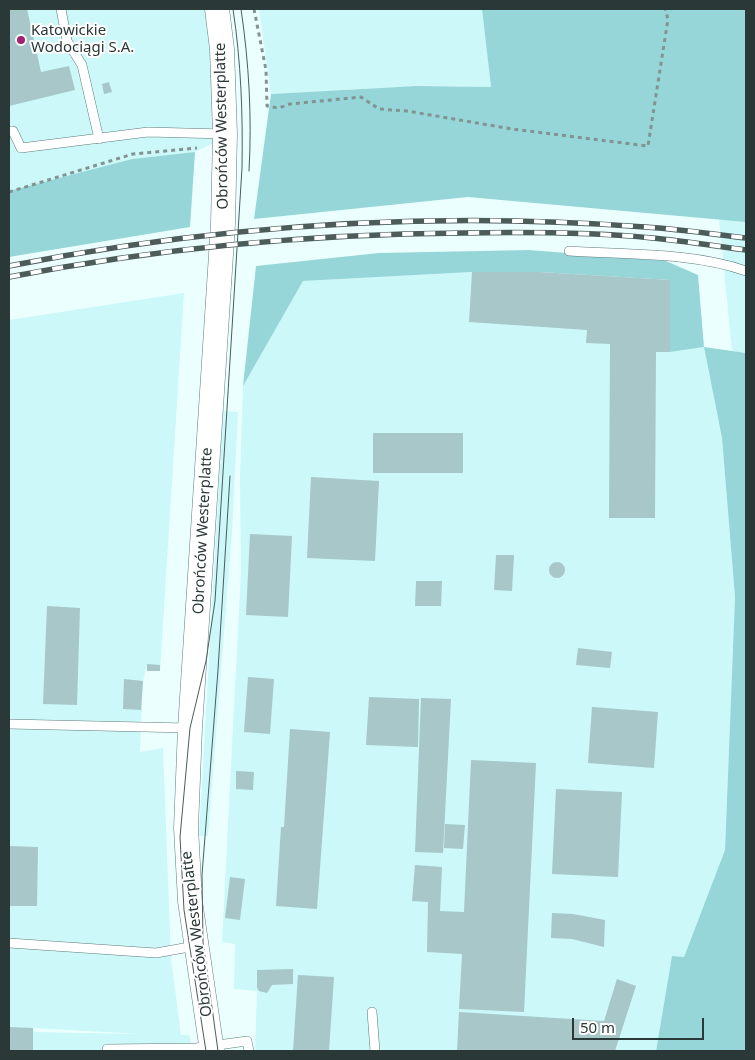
<!DOCTYPE html>
<meta charset="utf-8">
<style>
body{margin:0}
#map{position:relative;width:755px;height:1060px;overflow:hidden;background:#ebffff;font-family:"Noto Sans",sans-serif}
canvas{display:block}
.frame{position:absolute;inset:0;border:10px solid #2b3838;pointer-events:none}
.scale{position:absolute;left:572px;top:1018px;width:132px;height:22px;box-sizing:border-box;border:2px solid #2b3838;border-top:0;padding-left:6px;font-size:15px;line-height:18px;white-space:nowrap;color:#2b3838;-webkit-text-stroke:4px #fff;paint-order:stroke}
</style>
<div id="map">
<canvas width="755" height="1060"></canvas>
<div class="frame"></div>
<div class="scale">50 m</div>
</div>
<script>
const g = document.querySelector('canvas').getContext('2d');
g.lineJoin = 'round';
function paint(path, color) { g.fillStyle = color; g.fill(path, 'evenodd'); }
function strokePath(path, color, width, dash) { g.strokeStyle = color; g.lineWidth = width; g.lineCap = dash ? 'butt' : 'round'; g.setLineDash(dash || []); g.stroke(path); }
function write(font, color, halo, rows, align = 'center') {
  g.font = font + ' "Noto Sans",sans-serif'; g.lineWidth = 4; g.setLineDash([]); g.textBaseline = 'middle'; g.strokeStyle = halo; g.fillStyle = color; for (const [text, x, y, turn = 0] of rows) {
    g.save(); g.translate(x, y); g.rotate((+turn || 0) * Math.PI / 180); g.textAlign = isNaN(turn) ? turn : align; if (halo) g.strokeText(text, 0, 0); g.fillText(text, 0, 0); g.restore();
  }
}
paint(new Path2D(`
 M9,9H205L214,59L217,141L195,152L132,159L9,191Z
 M259,9H482L491,87L416,86L271,94Z
 M719,218L746,222V353L732,351Z
 M472,272H540L670,280V352L704,347L722,438L735,597L725,850L684,957H672L656,1051H255L257,991L234,989L235,944L222,942L241,570L240,478L243,386L303,281Z
 M184,293L160,671L147,664L143,681L140,752L163,748L171,958L181,1035H189L193,1051H9V320ZM33,1028H34L140,1034L35,1032Z
 M223,411L238,412L232,532L208,836H199Z`), '#ccf8f9');
paint(new Path2D(`
 M482,9H746V222L468,197L254,219L271,94L416,86L491,87Z
 M195,152L190,227L9,257V191L132,159Z
 M529,250L666,261L698,275L704,347L746,353V1051H656L672,956L684,957L725,850L735,597L722,438L704,347L670,352V280L540,272H472L303,281L243,386L256,266L379,253Z`), '#97d6d8');
paint(new Path2D(`
 M9,9H27L41,72L69,66L75,90L9,106Z
 M109,82L112,92L104,94L102,84Z
 M472,272H540L670,280V352H656L655,518H609L610,344L586,343L587,330L469,322Z
 M373,433H463V473H373Z
 M311,477L379,481L375,561L307,558Z
 M250,534L292,536L288,617L246,615Z
 M496,555H514L512,591L494,590Z
 M549 570a8 8 0 1 1 16 0a8 8 0 1 1-16 0Z
 M416,581H442L441,606H415Z
 M47,606L80,608L77,705L43,704Z
 M578,648L612,652L610,668L576,665Z
 M147,664L160,665V671H147Z
 M248,677L274,679L270,734L244,732Z
 M124,679L143,681L141,710L123,709Z
 M369,697L419,699L418,747L366,745Z
 M421,698L451,699L443,853L415,852Z
 M592,707L658,712L654,768L588,763Z
 M290,729L330,732L317,909L276,906L281,827H284Z
 M471,760L536,763L524,1012L459,1009L462,954L427,952L428,902L412,901L415,865L442,867L440,911L464,912Z
 M236,771L254,772L253,790L236,789Z
 M556,789L622,792L618,877L552,874Z
 M445,824L465,825L463,849L444,848Z
 M9,846L38,847L37,906H9Z
 M230,877L245,879L240,920L225,918Z
 M552,913L573,914L605,920L604,947L572,939L551,938Z
 M293,969V984L272,985L267,993L259,991L257,988V970Z
 M298,975L334,977L329,1051H293Z
 M617,979L636,986L615,1051H457L459,1012L604,1021Z
 M9,1027L33,1028V1051H9Z`), '#a7c7c8');
const lane = new Path2D(`
 M61,9L67,41L82,65L99,139
 M9,131H13L21,148L148,132L224,134
 M569,251C627,255 691,252 746,271
 M9,724L188,728
 M9,943L156,953L195,946
 M372,1012L375,1051
 M107,1049L196,1048L247,1041L249,1051`);
const secondary = new Path2D(`
 M212,1051L190,901L186,828L190,728L223,224L225,134L222,49L217,9`);
strokePath(lane, '#5d7b7b', 10);
strokePath(secondary, '#5d7b7b', 25);
strokePath(new Path2D(`
 M254,9L266,70L267,106L279,108L290,104L361,97L379,109L407,111L512,129L648,146L668,19L665,9
 M9,192L133,154L197,148`), '#839393', 3, [4, 4]);
strokePath(lane, '#fff', 9);
strokePath(secondary, '#fff', 24);
strokePath(new Path2D(`
 M241,9C249,63 252,117 249,171
 M206,1051L184,910L180,837L190,728L206,661L215,601L242,168C243,114 241,62 233,9
 M218,1051L203,942L202,875L218,670L230,476`), '#4d5b5b', 1);
const rail = new Path2D(`
 M9,266C218,225 432,211 645,227C679,229 712,234 746,238
 M9,277C159,248 310,234 463,233C526,232 590,232 652,238C684,241 715,246 746,250`);
strokePath(rail, '#4d5b5b', 5.5);
strokePath(rail, '#fff', 4, [11]);
for (const [x, y, r, color] of [
 [21,40,5,"#a22171"]
]) { const dot = new Path2D(); dot.arc(x, y, r, 0, 2 * Math.PI); g.fillStyle = color; g.fill(dot); strokePath(dot, '#fff', 2); }
write('15px', '#2b3838', '#fff', [
 ["Katowickie",31,31],
 ["Wodociągi S.A.",31,48]
], 'left');
write('15px', '#2b3838', '#fff', [
 ["Obrońców Westerplatte",222,126,-91],
 ["Obrońców Westerplatte",203,531,-87],
 ["Obrońców Westerplatte",197,934,-97]
]);
</script>
